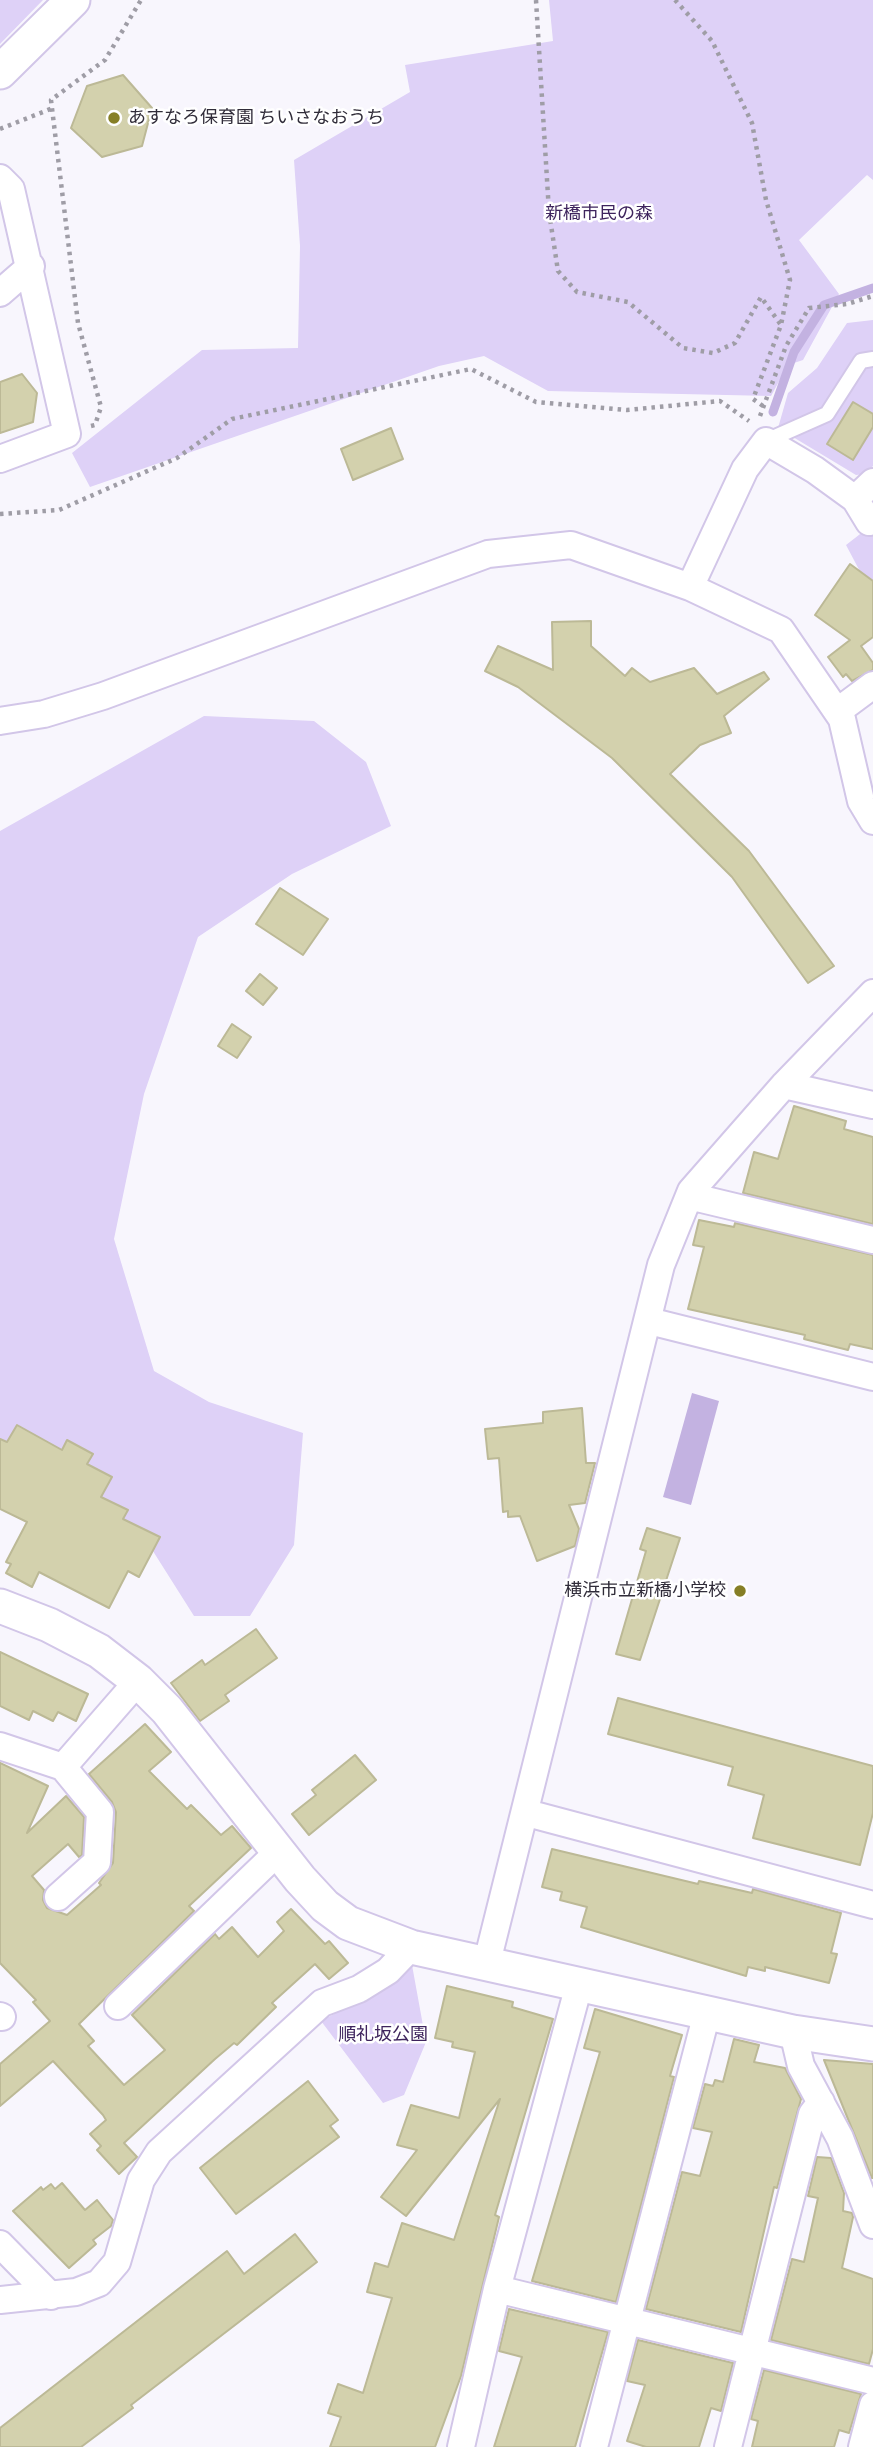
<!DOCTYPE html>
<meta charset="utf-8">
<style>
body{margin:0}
canvas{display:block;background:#f8f6fd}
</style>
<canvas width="873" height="2447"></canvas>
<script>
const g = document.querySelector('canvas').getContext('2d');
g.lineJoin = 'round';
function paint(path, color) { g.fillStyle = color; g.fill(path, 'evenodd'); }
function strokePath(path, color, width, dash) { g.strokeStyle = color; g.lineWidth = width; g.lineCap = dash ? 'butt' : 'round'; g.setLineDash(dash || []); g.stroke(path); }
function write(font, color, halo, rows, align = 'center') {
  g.font = font + ' "Fira Sans Condensed","Noto Sans JP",sans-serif'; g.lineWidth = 5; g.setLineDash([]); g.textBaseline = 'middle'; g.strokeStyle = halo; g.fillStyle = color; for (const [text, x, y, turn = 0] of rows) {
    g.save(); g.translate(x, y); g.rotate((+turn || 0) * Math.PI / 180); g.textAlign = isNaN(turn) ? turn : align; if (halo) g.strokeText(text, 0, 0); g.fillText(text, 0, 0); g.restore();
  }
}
paint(new Path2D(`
 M0,0H43L0,44Z
 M549,0H873V180L867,175L799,240L839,294L803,360L788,365L771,396L548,391L484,356L439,366L90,487L72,453L202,350L298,348L300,246L294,160L410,92L405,65L553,41Z
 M873,320V466L865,474L856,475L778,428L788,393L817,368L847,323Z
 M873,524V596L846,545Z
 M204,716L314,721L366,762L391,826L292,874L198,937L144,1094L114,1239L154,1371L209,1402L303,1433L294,1545L250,1616H194L139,1529L43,1469L0,1467V831Z
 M412,1965L426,2042L404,2095L383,2103L321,2021L370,1995Z`), '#ded1f7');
paint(new Path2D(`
 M692,1393L719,1401L691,1505L663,1497Z`), '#c3b2e1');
strokePath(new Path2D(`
 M773,412L794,352L824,305L873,288`), '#c3b2e1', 9);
const building = new Path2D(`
 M123,75L152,108L142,146L102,157L71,128L87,86Z
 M22,374L37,393L33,422L0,433V382Z
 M853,402L873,414V427L853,460L827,444Z
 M391,428L403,459L353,480L341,449Z
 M850,564L873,581V637L861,646L873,663V670L852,681L846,674L843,677L828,657L850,640L815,615Z
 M591,621V646L625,676L632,668L650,682L694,668L717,694L764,672L769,679L724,716L731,733L700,745L670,774L749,851L834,966L808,983L732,877L612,758L518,687L485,671L498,646L553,670L552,622Z
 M280,888L328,919L303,955L256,924Z
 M260,974L277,988L263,1005L246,991Z
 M232,1024L251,1037L237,1058L218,1046Z
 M794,1106L846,1121L844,1129L873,1137V1224L743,1193L754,1152L778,1159Z
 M699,1220L734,1227L735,1223L873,1255V1349L850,1344L848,1350L804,1339L805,1335L688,1309L704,1247L693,1245Z
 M582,1408L586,1463H595L585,1503L569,1505L579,1529L575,1546L537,1561L520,1516L508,1517V1511L503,1512L499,1458L488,1459L485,1429L543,1423V1412Z
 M17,1425L62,1450L67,1440L93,1454L87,1464L112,1477L101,1497L128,1510L123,1519L160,1537L139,1577L128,1571L109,1608L39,1572L32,1587L6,1573L11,1564L6,1562L27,1522L0,1509V1439L7,1442Z
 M647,1528L680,1538L640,1660L616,1654L646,1551L640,1549Z
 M256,1629L277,1658L225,1695L229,1701L200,1721L171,1683L202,1660L205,1665Z
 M0,1652L88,1694L76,1721L58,1712L53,1721L33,1711L29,1720L0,1706Z
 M618,1698L873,1766V1813L860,1865L753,1838L764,1795L728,1785L733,1767L608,1734Z
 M145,1724L171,1752L149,1771L187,1809L191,1805L221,1835L232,1826L251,1848L189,1906L194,1911L79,2024L94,2041L88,2046L124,2085L165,2050L132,2015L215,1934L219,1939L232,1927L258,1957L284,1931L277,1922L291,1909L325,1944L329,1941L348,1963L329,1979L315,1964L272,2003L276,2007L237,2045L234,2043L215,2059L124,2143L137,2157L119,2174L97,2150L101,2146L90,2134L106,2120L103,2115L53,2061L0,2106V2064L50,2021L33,2002L36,2000L0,1963V1763L48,1786L27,1833L66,1796L84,1817L82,1855L79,1857L68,1844L32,1876L44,1890L43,1900L47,1908L67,1915L101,1885L99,1883L113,1863L116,1812L112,1802L89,1774Z
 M355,1755L376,1780L309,1835L292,1814L316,1795L312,1790Z
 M552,1849L698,1884L699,1881L752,1893L753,1889L841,1913L831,1953L837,1954L829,1983L765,1967V1971L748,1967L746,1976L581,1927L587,1907L560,1900L562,1892L542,1887Z
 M447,1986L513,2002L512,2007L553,2019L495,2215L499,2217L461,2376L435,2447H330L341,2417L328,2413L338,2384L363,2393L392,2298L367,2292L375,2263L388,2267L402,2223L454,2240L500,2099L406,2216L381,2197L417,2150L397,2145L411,2105L459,2118L475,2052L452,2047L453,2042L435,2038Z
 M595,2009L682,2035L670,2076L674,2077L616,2302L532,2281L600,2052L584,2048Z
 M734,2039L759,2045L754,2062L785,2068L801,2099L777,2188L774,2187L741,2332L646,2309L682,2172L700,2176L712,2132L693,2128L705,2084L713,2086L715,2080L723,2082Z
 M824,2060L873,2064V2178H872Z
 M308,2081L338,2120L330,2126L339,2137L236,2214L200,2168Z
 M817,2157L831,2158L844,2193L843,2211L852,2213L853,2217L842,2268L873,2279V2349L869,2364L771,2340L792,2259L804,2262L818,2198L808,2196Z
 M62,2183L85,2210L97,2200L113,2220L111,2226L93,2240L96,2244L69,2268L13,2211L41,2187L43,2190L51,2184L55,2189Z
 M295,2234L317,2262L131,2405L133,2408L81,2447H0V2428L227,2251L244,2274Z
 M509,2309L608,2332L575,2447H494L522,2357L499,2351Z
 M638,2340L733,2363L721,2411L711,2408L699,2447H646L627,2441L645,2385L627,2381Z
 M764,2370L861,2394L849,2433L839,2430L834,2447H752L758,2421L751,2419Z`);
paint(building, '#d3d1ad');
strokePath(building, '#bcb996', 2);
const service = new Path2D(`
 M766,441L827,414L861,361L873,359`);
const minor = new Path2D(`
 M0,178L11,189L67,434L0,459
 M0,293L31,266
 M855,499L869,522
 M690,587L745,469L766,441L815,470L855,499L873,482
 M838,711L873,685
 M0,721L44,714L103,696L488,554L571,545L690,587L781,630L842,719L861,801L873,821
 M784,1085L873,1105
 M689,1196L873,1240
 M649,1321L873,1377
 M0,1746L63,1767L138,1681
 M527,1813L873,1905
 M58,1897L97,1862L100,1812L63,1767
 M487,1962L661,1265L691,1191L784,1085L873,993
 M118,2006L279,1851
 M0,2016L2,2017
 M793,2032L801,2066L840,2138L873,2225
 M0,2244L51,2296
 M497,2289L873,2381
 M0,2300L76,2292L99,2283L117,2262L141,2180L159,2152L322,2003L359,1989L388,1971L411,1947
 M461,2447L497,2289L579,1985
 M594,2447L707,2013
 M728,2447L812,2114L821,2102
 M862,2447L873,2405`);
const tertiary = new Path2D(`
 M0,72L73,0
 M0,1606L49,1625L99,1651L138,1681L167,1710L300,1879L325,1906L348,1923L411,1947L793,2032L873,2044`);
strokePath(service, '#d2c6e8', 18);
strokePath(minor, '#d2c6e8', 30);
strokePath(tertiary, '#d2c6e8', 37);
strokePath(new Path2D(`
 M536,0L549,212L558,271L577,292L628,302L683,348L713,353L735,343L761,297L781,325
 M675,0L712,41L752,123L766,200L790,280L781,325L753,399L763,406
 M0,129L53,108
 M760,416L786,346L809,308L847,304L873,296
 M91,426L95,425L101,407L78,323L51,100L105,60L141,0
 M0,514L59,510L177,458L232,419L471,369L536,402L627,410L720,401L749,421`), '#9f9da6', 4.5, [3.5, 5]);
strokePath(service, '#fff', 14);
strokePath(minor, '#fff', 26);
strokePath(tertiary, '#fff', 33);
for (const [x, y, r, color] of [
 [114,118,7,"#867f26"],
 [740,1591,7,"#867f26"]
]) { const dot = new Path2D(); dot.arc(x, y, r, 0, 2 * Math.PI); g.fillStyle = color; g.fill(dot); strokePath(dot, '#fff', 2.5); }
write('18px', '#302c39', '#fff', [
 ["あすなろ保育園 ちいさなおうち",128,118],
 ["横浜市立新橋小学校",726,1591,"right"]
], 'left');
write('18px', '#3e245d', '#fff', [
 ["新橋市民の森",599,214],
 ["順礼坂公園",383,2035]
]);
</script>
